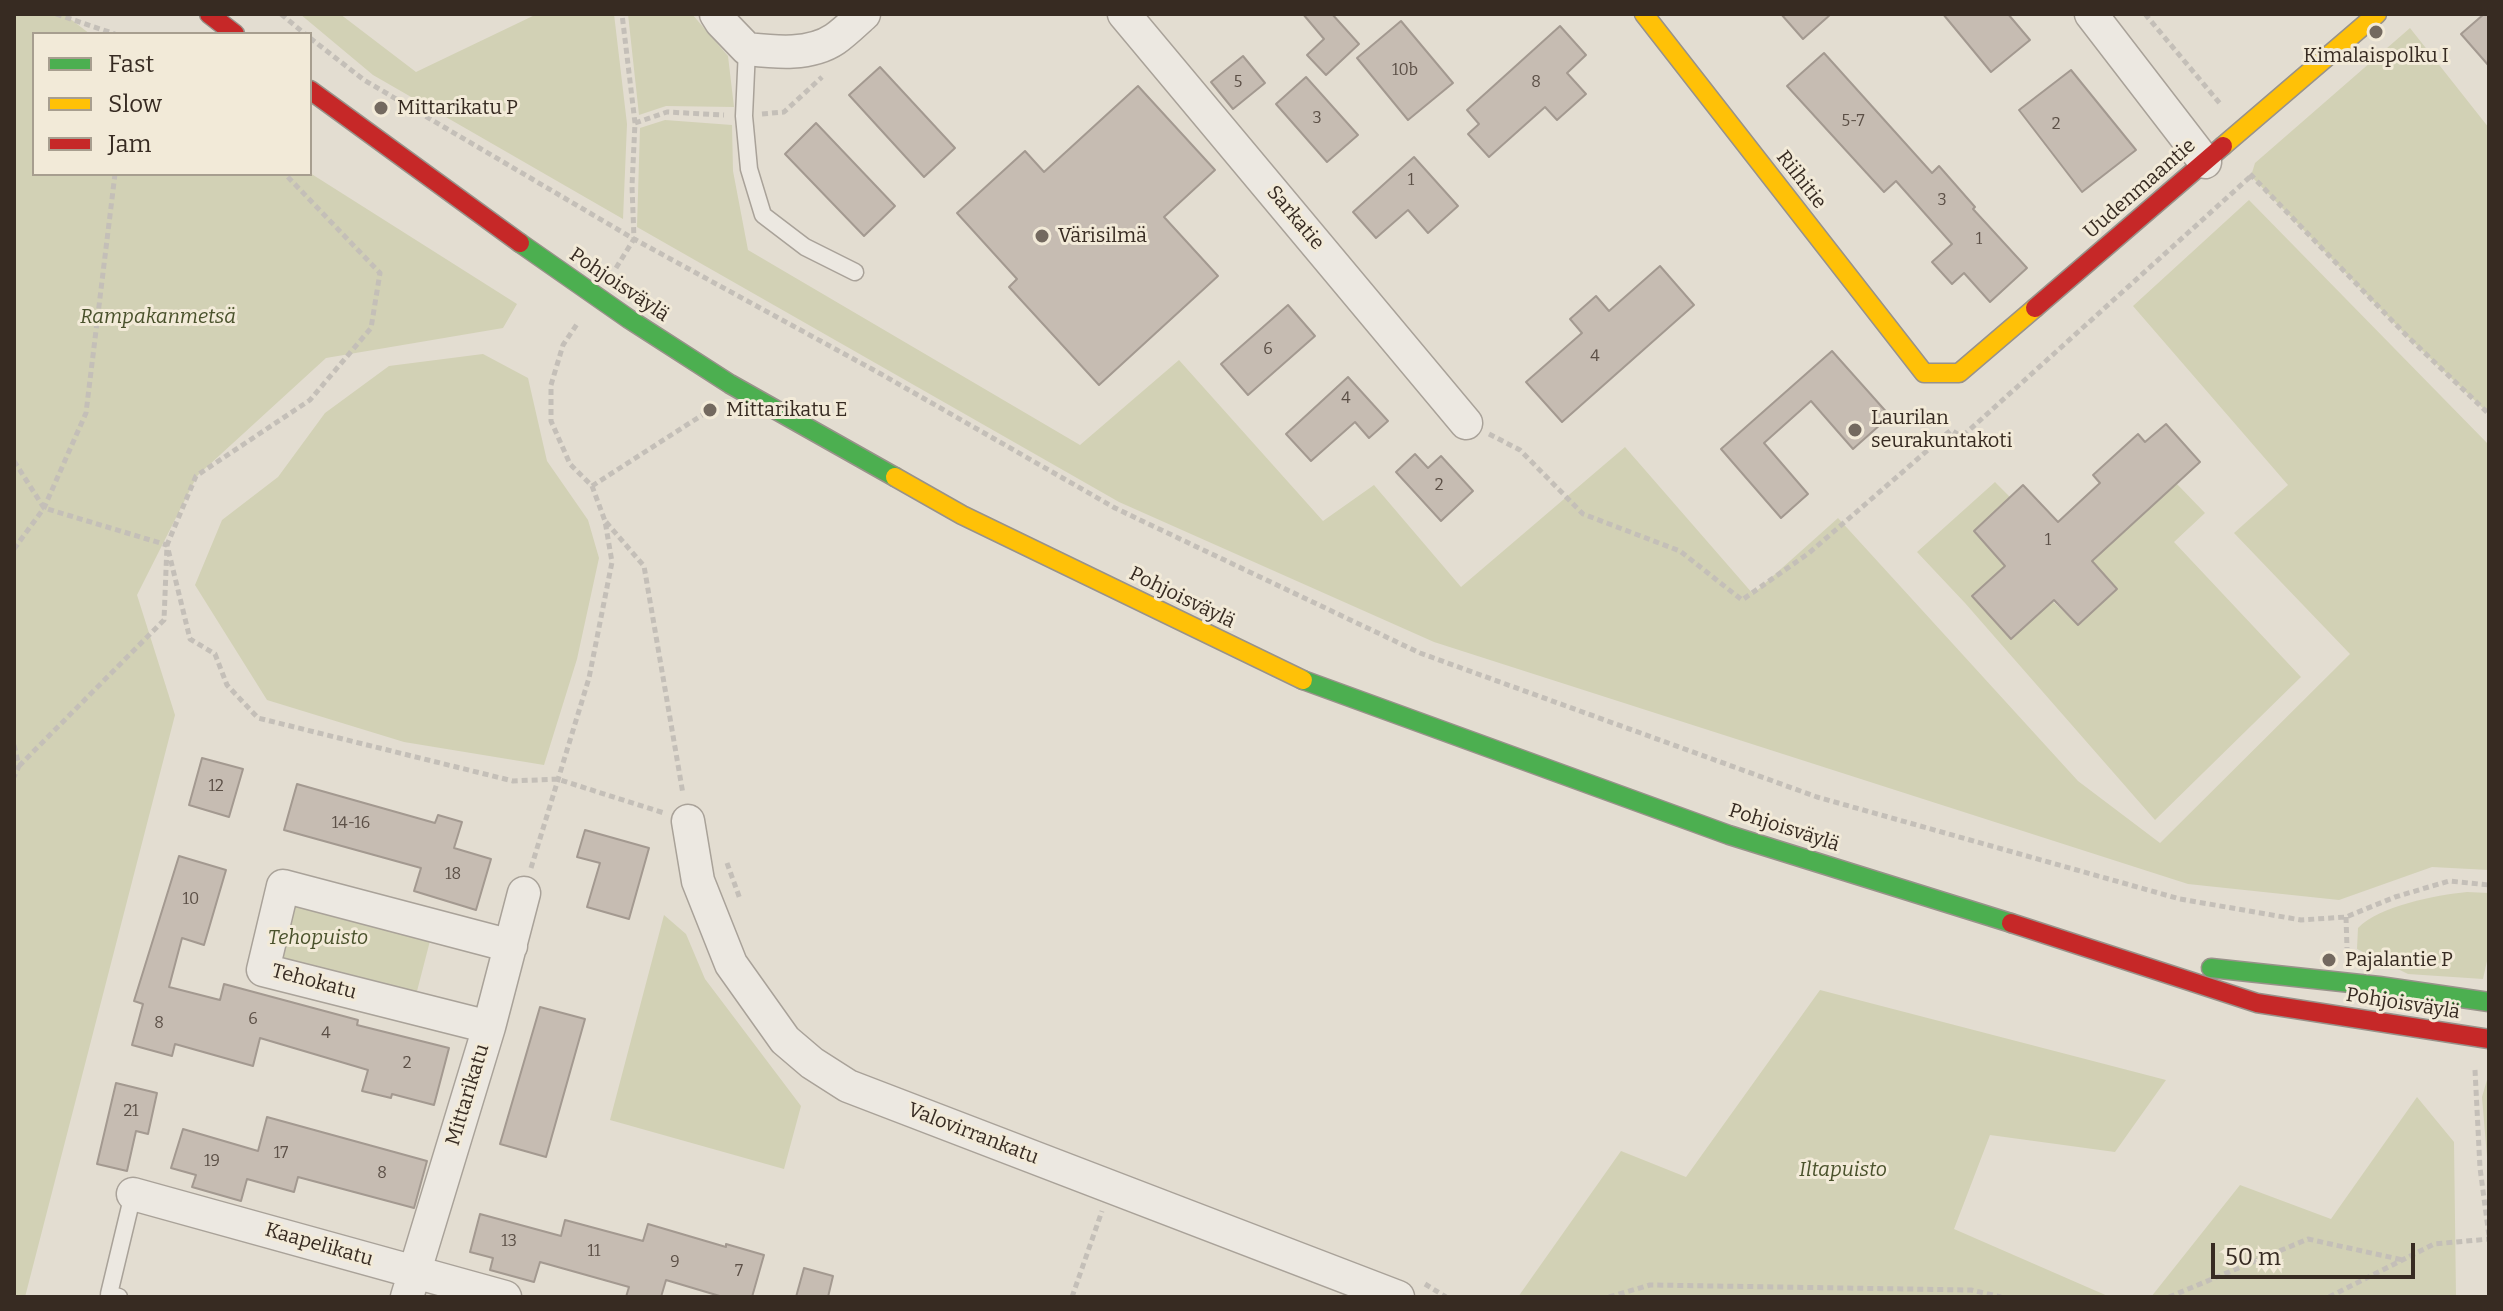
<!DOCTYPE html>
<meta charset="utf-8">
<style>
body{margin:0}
#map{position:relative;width:2503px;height:1311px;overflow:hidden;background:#e3ddd1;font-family:Bitter,serif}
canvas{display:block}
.frame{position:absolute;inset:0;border:16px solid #372b22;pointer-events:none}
.legend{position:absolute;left:32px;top:32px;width:280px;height:144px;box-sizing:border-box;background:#f2ead8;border:2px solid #a79e8f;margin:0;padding:10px 14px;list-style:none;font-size:24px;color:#372b22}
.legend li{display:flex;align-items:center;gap:16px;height:40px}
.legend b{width:40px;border:2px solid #a79e8f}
.scale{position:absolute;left:2211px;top:1243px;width:204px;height:36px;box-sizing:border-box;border:4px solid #372b22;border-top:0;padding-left:10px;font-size:24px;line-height:28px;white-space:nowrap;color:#372b22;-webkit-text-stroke:6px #f2ead8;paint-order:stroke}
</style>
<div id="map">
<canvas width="2503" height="1311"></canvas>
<div class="frame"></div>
<ul class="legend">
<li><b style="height:10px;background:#4caf50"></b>Fast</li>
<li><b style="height:10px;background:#ffc107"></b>Slow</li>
<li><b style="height:10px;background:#c62828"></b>Jam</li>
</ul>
<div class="scale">50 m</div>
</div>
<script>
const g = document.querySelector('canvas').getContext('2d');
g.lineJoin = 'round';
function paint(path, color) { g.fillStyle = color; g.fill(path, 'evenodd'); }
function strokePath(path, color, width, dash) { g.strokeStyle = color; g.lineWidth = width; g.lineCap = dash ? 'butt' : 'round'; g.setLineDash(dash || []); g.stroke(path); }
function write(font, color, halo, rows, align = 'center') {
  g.font = font + ' Bitter,serif'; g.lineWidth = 6; g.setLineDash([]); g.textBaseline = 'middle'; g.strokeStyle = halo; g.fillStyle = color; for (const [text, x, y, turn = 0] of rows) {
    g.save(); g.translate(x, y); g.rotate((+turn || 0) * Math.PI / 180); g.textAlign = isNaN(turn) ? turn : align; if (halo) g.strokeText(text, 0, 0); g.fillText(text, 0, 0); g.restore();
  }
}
paint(new Path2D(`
 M14,14H64L90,34H34V174L310,173L517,304L503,328L326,358L197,476L137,595L175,715L25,1297H14Z
 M300,14H340L416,72L537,14H614L627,124L623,219L373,75Z
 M628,14H692L728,56L734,107L666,106L639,115Z
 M2410,28L2489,128V414L2407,336L2251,176L2255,163Z
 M665,120L732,125L733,171L748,250L1080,445L1179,360L1323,521L1374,485L1461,587L1625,447L1753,594L1838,518L2078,781L2160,843L2350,654L2234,533L2288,485L2133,306L2249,200L2489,445V870L2432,867L2339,900L2188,884L1434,642L1119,502L637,227L640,128Z
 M483,354L528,378L547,461L588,520L599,558L577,659L544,765L404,742L267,700L195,585L222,520L278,477L325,413L389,366Z
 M1995,482L2010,497L1974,531C2006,566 2045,591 2078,625L2117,589L2092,561L2176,483L2205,513L2174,542L2301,677L2155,820L1965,603L1917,552Z
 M2467,892L2489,893V952L2483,979L2408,974L2357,949L2358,928C2379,906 2436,895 2467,892Z
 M295,899L431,937L416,995L279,962Z
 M664,915L686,934L705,979L801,1106L784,1169L610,1120Z
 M1820,990L2166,1080L2115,1152L1990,1135L1954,1229L2110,1297H1518L1621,1151L1686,1177Z
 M2489,1073V1181L2482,1097Z
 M2417,1097L2454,1142L2456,1297H2151L2240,1185L2331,1219Z`), '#d2d1b5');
const building = new Path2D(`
 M1303,14H1332L1359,44L1326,75L1307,55L1324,39Z
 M1781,14H1831L1803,39Z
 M1943,14H2008L2030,40L1991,72Z
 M2484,14H2489V66L2461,34Z
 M1401,21L1453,83L1408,120L1357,58Z
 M1560,26L1586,55L1567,73L1586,94L1557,120L1545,107L1489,157L1468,134L1479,124L1467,110Z
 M1824,53L1932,173L1939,166L1975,207L1973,209L2027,268L1990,302L1964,273L1952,284L1932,262L1952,244L1896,181L1884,192L1787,86Z
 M1243,56L1265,83L1233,109L1211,82Z
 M880,67L955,148L924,177L849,95Z
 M2071,70L2136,150L2082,192L2019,110Z
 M1306,77L1358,135L1327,162L1276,104Z
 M1138,86L1215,170L1164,217L1218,276L1099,385L1009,287L1017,279L957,213L1025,151L1044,172Z
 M816,123L895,206L864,236L785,154Z
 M1414,157L1458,206L1428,233L1408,210L1376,238L1353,212Z
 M1660,266L1694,305L1562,422L1526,382L1582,333L1570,319L1596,296L1609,311Z
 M1288,305L1315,336L1248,395L1221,364Z
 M1832,351L1890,416L1853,449L1811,401L1764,443L1808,494L1781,518L1721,449Z
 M1348,377L1388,421L1369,438L1355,422L1311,461L1286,434Z
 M2166,424L2200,462L2092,561L2117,589L2078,625L2054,600L2011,639L1972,596L2005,566L1974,531L2023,485L2058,522L2100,483L2093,475L2138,434L2145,442Z
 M1415,454L1428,468L1441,456L1473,491L1441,521L1396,472Z
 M202,758L243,769L229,817L189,805Z
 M297,784L435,823L438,815L462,822L454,848L491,859L476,910L414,891L421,868L284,830Z
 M585,830L649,848L629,919L587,907L600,863L577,857Z
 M179,856L226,870L204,945L182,938L169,987L220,1000L224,984L358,1020L357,1025L449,1048L434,1105L392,1094L391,1098L362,1091L368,1070L260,1038L253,1066L175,1044L172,1056L132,1045L143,1004L134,1001Z
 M540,1007L585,1019L546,1157L500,1144Z
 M116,1083L157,1093L148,1134L136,1131L127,1171L97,1164Z
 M267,1117L427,1161L414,1208L298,1177L294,1192L247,1179L241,1201L192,1187L196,1175L171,1168L183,1129L258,1151Z
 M480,1214L561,1236L565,1220L643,1241L648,1224L726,1247V1244L764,1255L752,1297H723L666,1280L661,1297H626L629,1287L540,1262L534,1282L490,1270L493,1258L470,1252Z
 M804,1268L833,1276L828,1297H796Z`);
paint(building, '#c6bcb2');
strokePath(building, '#a39990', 2);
const lane = new Path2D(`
 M747,49L744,116L749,169L763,215L805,247L855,272
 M119,1297L109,1294L133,1194`);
const street = new Path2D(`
 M716,14L721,22L747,49C775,52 810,56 835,39C845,32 855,22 864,14
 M1124,14L1466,423
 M2091,14L2205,162
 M688,821L698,881L731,964L785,1040L812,1063L848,1086L1398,1297
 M489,1027L263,970L283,886L511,946
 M133,1194L505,1297
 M407,1297L489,1027L524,893`);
const fast = new Path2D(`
 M520,243L629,319L730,384L895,477
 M1303,680L1729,835L2011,923
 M2211,968L2379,986L2489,1002`);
const slow = new Path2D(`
 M1644,14L1924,373H1959L2035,308
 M2223,146L2377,14
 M895,477L962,515L1303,680`);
const jam = new Path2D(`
 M209,14L235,34
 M310,90L520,243
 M2035,308L2223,146
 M2011,923L2257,1003L2489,1039`);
strokePath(lane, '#a9a299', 19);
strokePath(street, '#a9a299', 35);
strokePath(fast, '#98928a', 21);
strokePath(slow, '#98928a', 21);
strokePath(jam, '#98928a', 21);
strokePath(new Path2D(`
 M56,14L115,34
 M281,14L305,34
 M2145,14L2222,106
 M310,38L364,80L634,239L881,374L1115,508L1420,653L1817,797L2180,899L2301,920L2346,917L2395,897L2449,881L2489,885
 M762,114L784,112L822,77
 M635,123L667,112L724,115
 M2250,174L2407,336L2489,414
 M616,268L634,239L632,186L635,123L622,14
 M1489,434L1520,450L1583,514L1680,551L1742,600L1809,553L1951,430L1959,435L1966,433L2251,176
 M14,461L44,508L167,545L190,639L215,654L227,685L258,718L513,781L557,779L664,813
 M592,486L710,410
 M606,522L644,566L683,794
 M14,549L44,508L86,413L115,174
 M14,745L19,766L14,777
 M19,766L164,620L167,545L196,476L310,400L371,328L380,273L285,174
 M727,863L740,899
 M531,868L589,678L612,562L605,521L592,486L570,464L551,421V385L563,345L577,324
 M2346,917L2347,948
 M2475,1070L2480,1168L2489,1236
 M1425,1284L1446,1297
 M1072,1297L1102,1211
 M1609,1297L1650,1285L1971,1290L2001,1297
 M2169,1297L2308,1239L2403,1260
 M2329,1297L2434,1244L2489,1239`), '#c4bfb8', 5, [6, 4]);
strokePath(lane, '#ece8e1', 16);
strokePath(street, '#ece8e1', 32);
strokePath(fast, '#4caf50', 18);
strokePath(slow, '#ffc107', 18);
strokePath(jam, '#c62828', 18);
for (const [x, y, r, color] of [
 [2376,32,8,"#73695f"],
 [381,108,8,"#73695f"],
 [1042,236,8,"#73695f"],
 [710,410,8,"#73695f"],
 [1855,430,8,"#73695f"],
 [2329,960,8,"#73695f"]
]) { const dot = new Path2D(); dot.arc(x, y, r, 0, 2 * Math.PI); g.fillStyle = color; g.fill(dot); strokePath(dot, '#f2ead8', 3); }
write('16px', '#5b4f46', null, [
 ["10b",1405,71],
 ["5",1238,83],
 ["8",1536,83],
 ["3",1317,119],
 ["5-7",1853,122],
 ["2",2056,125],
 ["1",1411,181],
 ["3",1942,201],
 ["1",1979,240],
 ["6",1268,350],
 ["4",1595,357],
 ["4",1346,399],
 ["2",1439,486],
 ["1",2048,541],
 ["12",216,787],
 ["14-16",351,824],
 ["18",453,875],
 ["10",191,900],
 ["6",253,1020],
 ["8",159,1024],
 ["4",326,1034],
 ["2",407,1064],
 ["21",131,1112],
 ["17",281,1154],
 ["19",212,1162],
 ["8",382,1174],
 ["13",509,1242],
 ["11",594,1252],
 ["9",675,1263],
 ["7",739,1272]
]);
write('20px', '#372b22', '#f2ead8', [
 ["Kimalaispolku I",2376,56,"center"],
 ["Mittarikatu P",397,108],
 ["Värisilmä",1058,236],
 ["Mittarikatu E",726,410],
 ["Laurilan",1871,418],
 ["seurakuntakoti",1871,441],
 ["Pajalantie P",2345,960]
], 'left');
write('20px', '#372b22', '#f2ead8', [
 ["Riihitie",1801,180,52],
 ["Uudenmaantie",2140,189,-41],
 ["Sarkatie",1295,218,50],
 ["Pohjoisväylä",619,285,34],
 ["Pohjoisväylä",1182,598,26],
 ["Pohjoisväylä",1784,828,18],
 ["Tehokatu",314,982,15],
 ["Pohjoisväylä",2403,1004,9],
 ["Mittarikatu",468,1095,-73],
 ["Valovirrankatu",973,1134,21],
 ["Kaapelikatu",319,1245,16]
]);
write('italic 20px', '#49512b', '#f2ead8', [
 ["Rampakanmetsä",158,317],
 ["Tehopuisto",318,938],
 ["Iltapuisto",1843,1170]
]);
</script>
